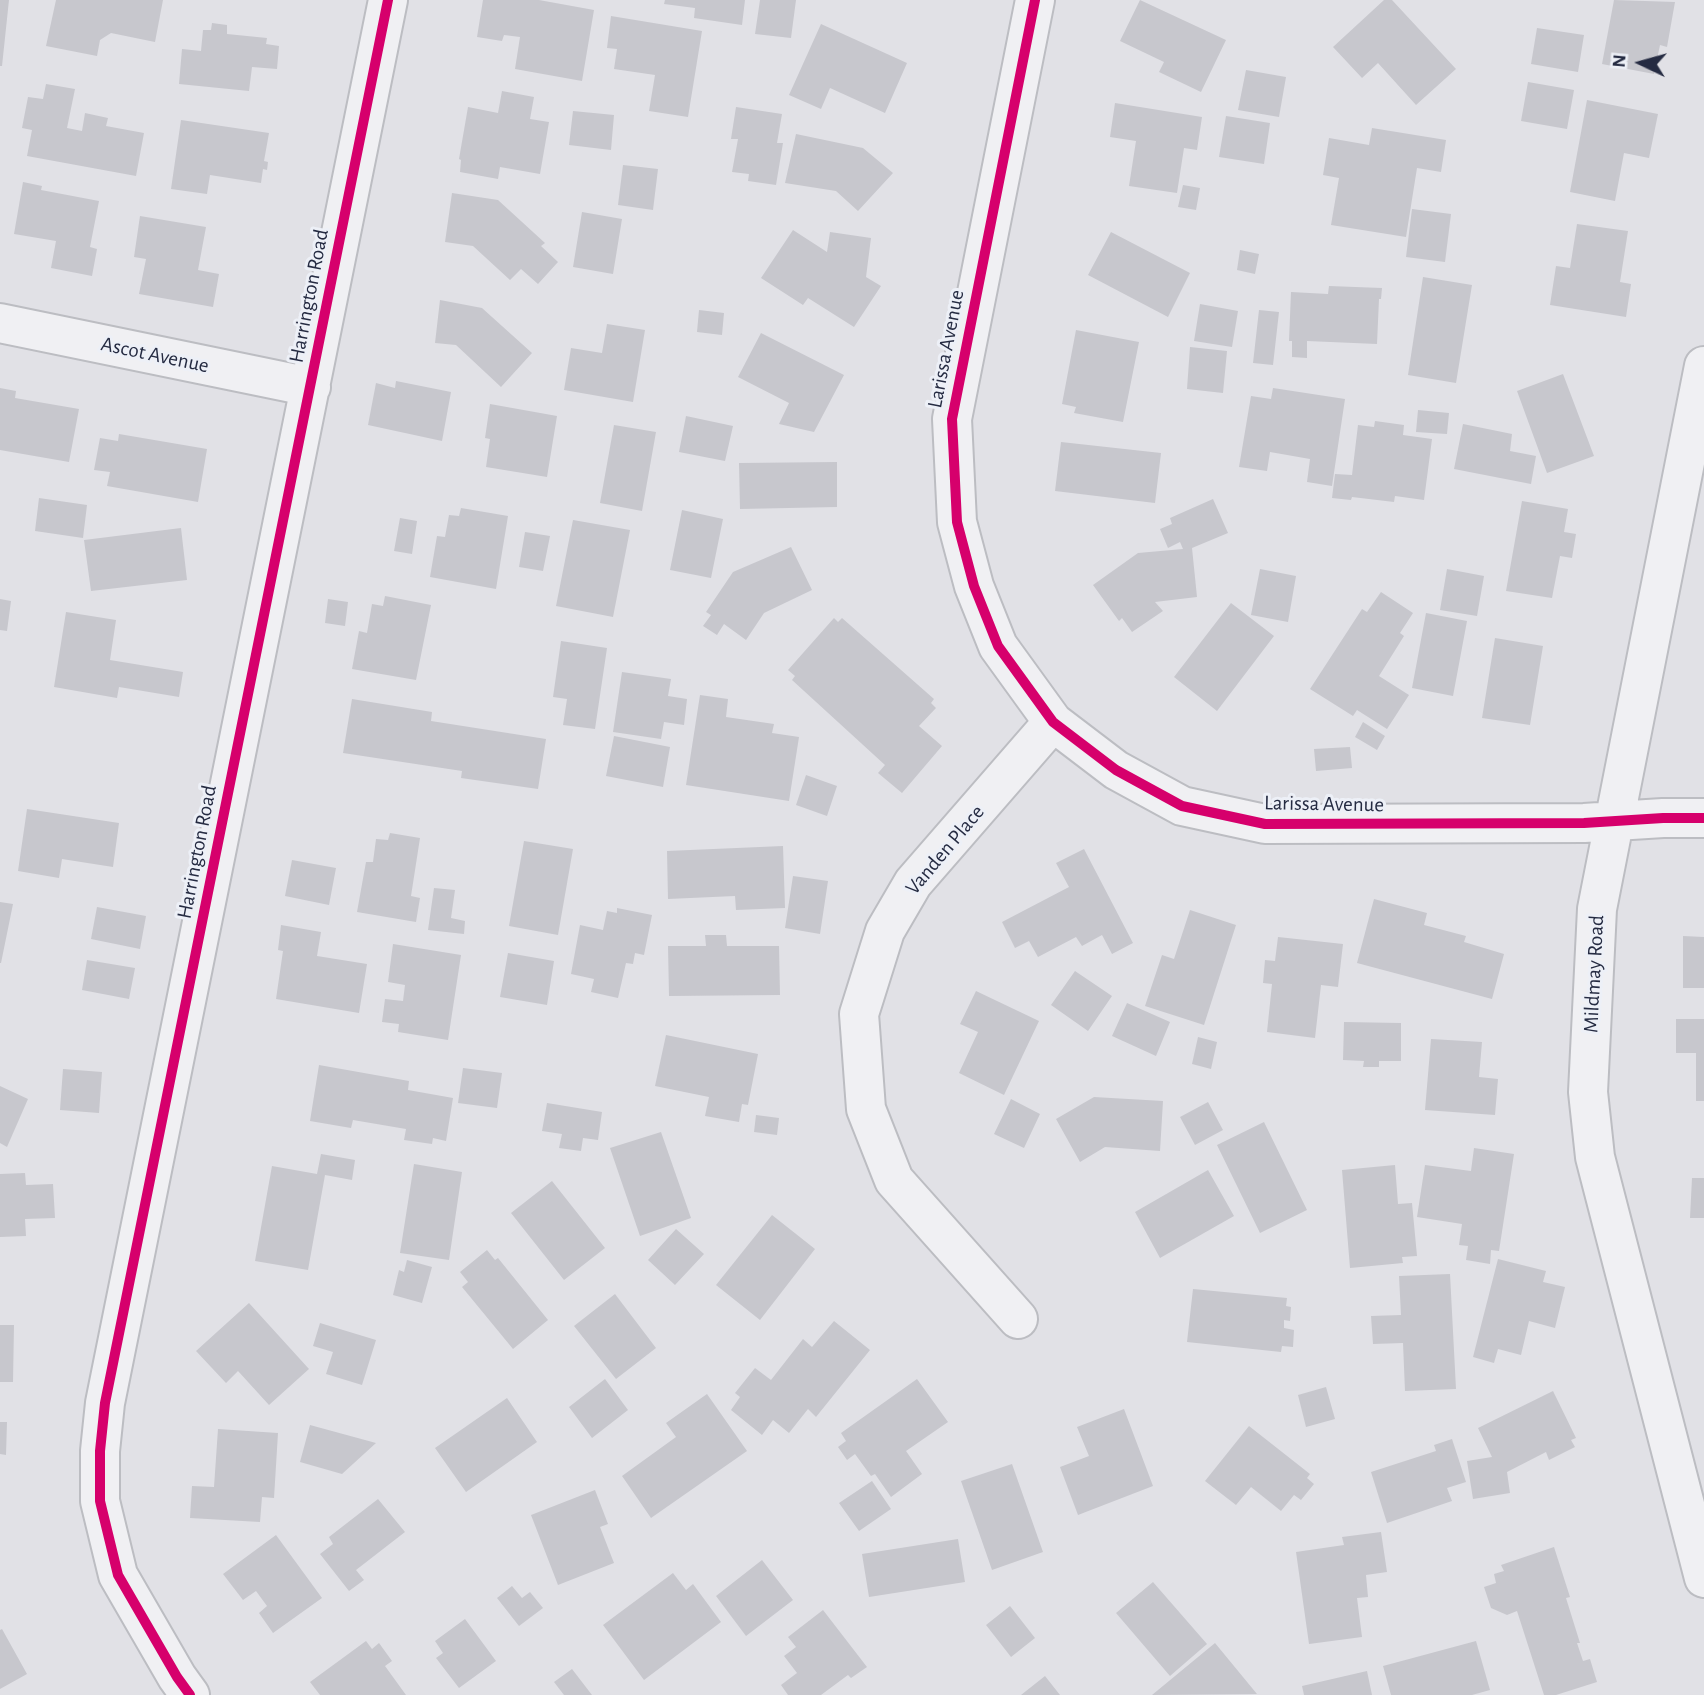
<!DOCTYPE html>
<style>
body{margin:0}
#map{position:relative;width:1704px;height:1695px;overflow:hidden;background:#e1e1e6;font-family:"Alegreya Sans",sans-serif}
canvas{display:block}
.north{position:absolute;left:1606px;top:28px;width:70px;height:70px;-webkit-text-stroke:5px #edf0f7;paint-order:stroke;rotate:275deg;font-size:19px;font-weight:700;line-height:28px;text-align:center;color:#252b42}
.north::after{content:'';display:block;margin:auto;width:24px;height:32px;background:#252b42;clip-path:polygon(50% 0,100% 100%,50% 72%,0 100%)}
</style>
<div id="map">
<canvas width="1704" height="1695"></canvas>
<div class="north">N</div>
</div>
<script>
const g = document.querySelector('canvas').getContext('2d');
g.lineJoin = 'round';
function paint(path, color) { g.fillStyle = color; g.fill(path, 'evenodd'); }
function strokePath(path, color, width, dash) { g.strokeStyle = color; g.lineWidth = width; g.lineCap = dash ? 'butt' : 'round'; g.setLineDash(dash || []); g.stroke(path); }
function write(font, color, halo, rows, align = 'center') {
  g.font = font + ' "Alegreya Sans",sans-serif'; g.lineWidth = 6; g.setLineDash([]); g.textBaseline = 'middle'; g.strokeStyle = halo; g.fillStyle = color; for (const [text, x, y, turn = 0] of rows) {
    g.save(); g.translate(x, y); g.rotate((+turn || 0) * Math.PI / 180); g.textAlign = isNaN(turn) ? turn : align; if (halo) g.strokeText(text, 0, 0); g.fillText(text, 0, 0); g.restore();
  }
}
paint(new Path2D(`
 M0,0H9L2,66H0Z
 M56,0H163L155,42L111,33L100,40L97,56L46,46Z
 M483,0H539L594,10L582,81L515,69L520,37L504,35L502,41L477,37Z
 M665,0H745L742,25L694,18L695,8L664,4Z
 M760,0H796L791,38L755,34Z
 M1140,0L1226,40L1201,92L1159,72L1164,62L1120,41Z
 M1384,0H1392L1456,69L1416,105L1378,63L1362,78L1333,47Z
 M1614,0L1675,2L1667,47L1660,45L1654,74L1602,64Z
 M611,16L702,31L688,117L649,111L655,75L614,69L617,49L607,48Z
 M212,23L227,25V34L267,38L266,44L279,46L277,69L252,67L249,91L179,84L182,49L201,51L203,30H211Z
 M821,24L907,63L885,113L830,88L821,109L789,95Z
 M1537,28L1584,35L1578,72L1531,64Z
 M1246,70L1286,77L1279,117L1238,110Z
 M1528,82L1574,90L1567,129L1521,121Z
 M46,84L75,89L67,128L82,131L85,113L108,118L106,126L144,133L136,176L27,156L32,130L22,128L28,97L43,99Z
 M502,91L534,97L530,119L549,122L540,174L500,167L498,179L460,172L461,160L459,159L468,107L498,113Z
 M1587,100L1658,114L1649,158L1624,153L1615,201L1570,192Z
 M1115,103L1202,117L1197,150L1184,148L1177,193L1129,186L1136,141L1110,137Z
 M736,107L782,114L777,143H783L776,185L748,181L749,174L732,172L738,139H731Z
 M573,111L614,115L611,150L569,145Z
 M1226,116L1270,123L1264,164L1219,157Z
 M181,120L269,133L264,161L268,162L267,170L263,169L261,183L210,175L207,194L171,189Z
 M1372,128L1446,140L1441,172L1417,168L1406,237L1331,225L1339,178L1323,175L1329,138L1369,145Z
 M796,134L863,148L893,173L858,211L836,191L785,183Z
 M623,165L658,169L653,210L618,205Z
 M23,182L42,186L41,190L99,201L90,247L97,249L92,276L51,268L56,241L14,234Z
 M1183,185L1200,188L1196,210L1178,207Z
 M452,193L498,200L545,243L541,246L558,262L538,284L521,269L510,280L473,246L445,242Z
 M1412,209L1451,214L1445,262L1406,257Z
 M582,212L622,219L613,274L573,267Z
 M140,216L206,227L198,270L219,274L213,307L139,294L146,259L134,257Z
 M1577,224L1628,231L1620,282L1631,284L1626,317L1550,305L1556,266L1570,268Z
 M793,230L827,252L830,232L871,238L866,277L881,286L854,327L808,298L803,305L761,278Z
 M1111,232L1190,273L1168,317L1088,275Z
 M1240,250L1259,254L1255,274L1237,270Z
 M1423,277L1472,285L1456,383L1408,375Z
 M1329,286L1382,288L1381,299H1379L1377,344L1307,341V358L1292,357V341H1289L1291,292L1328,294Z
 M440,300L482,308L532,353L501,387L456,345L435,343Z
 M1200,304L1238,311L1232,347L1194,341Z
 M699,310L724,313L722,335L697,332Z
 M1259,310L1279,312L1273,365L1253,363Z
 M607,324L645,330L633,402L564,390L571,348L602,353Z
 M1076,330L1139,342L1123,422L1074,413L1076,407L1062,404Z
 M761,333L844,375L814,432L779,424L789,403L738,377Z
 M1190,347L1227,351L1223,393L1187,389Z
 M1563,374L1594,456L1547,473L1517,391Z
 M396,381L451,392L442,441L368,425L376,383L395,388Z
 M0,388L16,391L15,398L79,409L69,462L0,450Z
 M1273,388L1345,399L1332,486L1307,482L1310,459L1270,452L1267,471L1239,467L1251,396L1271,399Z
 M490,404L557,416L547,477L486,467L490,439L485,438Z
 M1418,410L1449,413L1447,434L1416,432Z
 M686,416L733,426L725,461L679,452Z
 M1375,421L1404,425L1403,435L1432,439L1424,500L1395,496L1394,502L1352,497L1351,500L1332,498L1335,474L1352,475L1358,425L1374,427Z
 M1463,424L1512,434L1510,451L1536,456L1531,484L1454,469Z
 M614,425L656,432L642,511L600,503Z
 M119,434L207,449L198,502L107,486L110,472L94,470L100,438L118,441Z
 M1061,442L1161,453L1155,503L1055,491Z
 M837,462V507L740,509L739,463Z
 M39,498L87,505L83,538L35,531Z
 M1213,499L1228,533L1192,548L1197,597L1155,602L1163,611L1132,632L1122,618L1119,621L1093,585L1138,553L1183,549L1180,542L1168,548L1160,529L1172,524L1170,518Z
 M1522,501L1568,509L1564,532L1576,534L1572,558L1560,556L1552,598L1506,591Z
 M461,508L508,516L496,589L430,577L437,536L445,537L449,515L459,516Z
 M682,510L723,519L711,578L670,570Z
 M400,518L417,521L412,554L394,551Z
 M573,520L630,530L613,617L556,606Z
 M181,528L187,580L91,591L84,540Z
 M525,532L550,536L543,571L519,567Z
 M791,547L812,590L764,613L746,640L724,624L717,635L703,626L711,615L706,612L733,572Z
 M1260,569L1296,576L1288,622L1251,615Z
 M1447,569L1484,576L1477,616L1440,610Z
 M1381,592L1413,613L1400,633L1404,636L1379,676L1409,695L1387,729L1357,710L1353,716L1310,689L1362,609L1367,612Z
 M385,596L431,605L416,680L352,669L359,631L367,633L372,604L383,606Z
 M0,599L11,601L7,631L0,630Z
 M328,599L348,602L345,626L325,623Z
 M1231,603L1274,636L1217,711L1174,677Z
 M66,612L116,620L110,660L183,672L179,697L119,687L117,698L54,687Z
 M1426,613L1467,621L1453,696L1412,688Z
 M834,618L838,622L842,618L934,699L931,703L936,708L919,726L942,746L902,793L878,773L885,765L792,680L795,676L788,670Z
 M1495,638L1543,646L1530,725L1482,718Z
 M561,641L607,648L595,729L563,725L567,699L553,697Z
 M622,672L671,679L668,696L687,699L684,725L664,722L661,739L613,732Z
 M700,695L728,699L726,717L774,724L772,733L799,737L789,801L686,785Z
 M352,699L432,712L431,721L546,739L538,789L461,778L462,771L343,753Z
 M1363,722L1385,736L1377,750L1355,737Z
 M614,736L670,747L663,787L606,776Z
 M1350,747L1352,768L1316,771L1314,749Z
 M806,775L837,786L827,816L796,805Z
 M27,809L119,823L113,867L62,859L59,878L18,871Z
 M390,833L420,838L411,896L420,898L416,922L357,912L366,862H373L376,839L388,840Z
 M524,841L573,849L558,935L509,926Z
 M783,846L785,908L736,910L735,896L668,899L667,851Z
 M1084,849L1133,943L1112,954L1102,935L1082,946L1076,937L1038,957L1029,941L1015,948L1002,922L1069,887L1056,863Z
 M292,860L336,868L329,905L285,896Z
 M793,876L828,881L820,934L785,928Z
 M434,888L455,890L451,918L465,921L464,934L428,930Z
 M1374,899L1427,913L1424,925L1466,936L1464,942L1504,954L1492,999L1357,963Z
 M0,902L13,904L1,963H0Z
 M97,907L146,916L140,949L91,939Z
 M617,908L652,915L644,955L635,953L633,964L626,963L618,998L591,992L594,979L571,974L580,925L603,930L607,911L617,913Z
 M1190,910L1236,925L1204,1025L1145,1006L1162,955L1174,959Z
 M281,925L321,932L317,956L367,964L359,1013L276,999L283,951L278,950Z
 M705,935H726L727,946H779L780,995L669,996L668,946H706Z
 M1683,936L1704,937V988H1683Z
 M1278,937L1343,944L1338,987L1321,985L1315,1038L1267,1032L1272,984L1263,983L1265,960L1275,961Z
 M393,944L461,955L448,1040L398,1032L399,1024L382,1022L385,999L403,1001L405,985L388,982Z
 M508,953L554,961L547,1005L500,997Z
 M87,960L135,968L129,999L82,990Z
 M1075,971L1112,996L1088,1031L1051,1005Z
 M976,991L1039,1021L1004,1095L959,1073L978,1032L960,1024Z
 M1127,1003L1170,1022L1156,1056L1112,1036Z
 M1676,1019H1704V1101H1696V1053H1676Z
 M1344,1022L1401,1023V1061H1379V1067H1363L1364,1061L1343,1060Z
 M666,1035L758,1054L748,1105L742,1104L739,1122L705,1116L709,1097L655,1086Z
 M1198,1037L1217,1042L1211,1069L1192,1064Z
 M1431,1039L1482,1042L1479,1077L1498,1079L1495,1115L1425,1110Z
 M319,1065L409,1081L408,1090L453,1098L446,1141L433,1138L432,1144L404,1140L406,1129L353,1120L351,1128L310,1121Z
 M463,1068L502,1073L497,1108L458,1103Z
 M63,1069L102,1072L99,1113L60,1110Z
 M0,1086L28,1099L7,1147L0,1143Z
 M1094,1097L1163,1101L1160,1151L1105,1147L1080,1162L1056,1119Z
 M1011,1099L1040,1114L1024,1148L994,1134Z
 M1208,1102L1223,1130L1195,1145L1180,1117Z
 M547,1103L602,1112L598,1140L583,1138L581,1151L559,1148L562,1134L542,1131Z
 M756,1115L779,1118L777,1135L754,1132Z
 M1264,1122L1307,1210L1260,1233L1217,1145Z
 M661,1132L691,1218L640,1236L610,1148Z
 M1474,1148L1514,1154L1499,1251L1491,1250L1490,1264L1466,1260L1468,1246L1459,1245L1462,1224L1417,1217L1425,1165L1471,1171Z
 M321,1154L355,1160L352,1180L325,1175L308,1270L255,1261L272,1166L317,1174Z
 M414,1164L462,1172L449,1260L400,1253Z
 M1395,1165L1398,1204L1412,1203L1417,1256L1402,1257L1403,1263L1350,1268L1342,1170Z
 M1208,1170L1234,1216L1160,1258L1135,1212Z
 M25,1173L26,1185L53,1184L55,1218L25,1219L26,1236L0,1237V1174Z
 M1692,1178H1704V1218H1690Z
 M552,1181L605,1248L564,1280L511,1213Z
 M772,1215L815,1249L760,1320L716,1285Z
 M676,1229L704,1254L675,1285L648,1260Z
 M487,1250L495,1260L498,1258L548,1320L513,1349L462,1287L468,1282L460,1272Z
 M1498,1259L1546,1271L1543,1282L1565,1287L1555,1328L1529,1321L1521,1355L1498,1349L1494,1363L1473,1357Z
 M407,1260L432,1267L422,1303L393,1295L399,1270L404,1272Z
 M1450,1274L1456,1389L1405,1391L1403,1343L1373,1344L1371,1316L1401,1315L1399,1276Z
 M1193,1289L1287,1298L1286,1306L1291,1307L1290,1321L1284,1320V1328L1294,1330L1293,1347L1282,1346L1281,1352L1187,1342Z
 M615,1294L656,1348L616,1379L574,1326Z
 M249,1303L309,1369L269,1405L238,1371L226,1383L196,1351Z
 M834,1321L870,1350L816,1417L808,1409L789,1433L773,1420L762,1435L731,1410L740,1397L735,1393L755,1368L771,1380L803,1339L812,1347Z
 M320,1323L376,1340L362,1385L326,1374L333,1352L313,1346Z
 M0,1325H14L13,1382H0Z
 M605,1379L628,1410L592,1438L569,1407Z
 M917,1379L948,1422L906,1451L922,1474L891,1497L875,1474L871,1476L855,1454L847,1460L838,1447L846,1441L841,1433Z
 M1326,1387L1335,1419L1306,1427L1298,1395Z
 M1553,1391L1576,1438L1571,1440L1575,1447L1549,1460L1546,1452L1507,1472L1510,1493L1473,1499L1467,1461L1492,1457L1478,1428Z
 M707,1394L747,1451L651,1518L622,1476L676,1437L666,1423Z
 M507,1398L537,1442L466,1492L435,1448Z
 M1124,1409L1153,1486L1078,1515L1060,1467L1089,1456L1077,1427Z
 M0,1422H7L6,1455L0,1454Z
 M310,1425L376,1443L342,1474L300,1462Z
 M1249,1426L1310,1474L1307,1478L1314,1484L1301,1500L1294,1495L1281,1511L1251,1487L1236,1505L1205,1481Z
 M218,1429L278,1433L274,1498L262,1497L260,1522L190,1518L192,1486L214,1487Z
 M1452,1439L1466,1482L1447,1488L1452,1501L1387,1523L1371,1472L1436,1451L1434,1445Z
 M1012,1464L1043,1552L992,1570L961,1481Z
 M872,1481L891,1509L859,1531L839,1503Z
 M595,1490L608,1524L600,1527L614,1563L558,1585L531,1515Z
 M378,1499L405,1532L356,1570L364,1580L349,1591L320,1554L333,1544L329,1537Z
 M1381,1532L1387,1572L1366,1575L1368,1597L1357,1598L1362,1637L1309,1644L1296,1552L1344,1545L1342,1537Z
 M276,1535L322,1598L273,1633L259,1613L267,1606L256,1591L243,1600L223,1574Z
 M958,1539L965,1582L869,1597L862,1554Z
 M1554,1547L1570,1597L1566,1598L1580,1643H1577L1583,1661L1590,1659L1597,1682L1556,1695H1544L1517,1611L1507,1615L1491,1608L1484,1587L1496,1583L1494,1574L1504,1571L1501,1565Z
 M762,1560L793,1600L746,1636L716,1596Z
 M673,1573L686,1590L693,1584L721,1622L644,1680L603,1625Z
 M1153,1582L1207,1644L1170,1676L1116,1613Z
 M512,1586L522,1598L530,1592L543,1608L519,1626L497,1598Z
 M1010,1606L1035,1638L1011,1657L986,1625Z
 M823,1610L867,1667L851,1678L848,1675L821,1695H788L781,1685L797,1673L784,1656L796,1647L788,1637Z
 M465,1619L496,1661L459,1688L436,1658L443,1653L435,1641Z
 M2,1629L27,1674L0,1689V1630Z
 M366,1641L372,1649L379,1643L392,1661L385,1666L406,1695H320L310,1682Z
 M1476,1641L1490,1690L1472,1695H1391L1383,1666Z
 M1215,1643L1257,1694L1152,1695Z
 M572,1669L592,1695H564L554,1682Z
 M1367,1671L1372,1695H1304L1302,1686Z
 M1045,1676L1060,1695H1021Z`), '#c7c7cd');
const minor = new Path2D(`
 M1035,0L952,419L957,522L974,586L998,646L1053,722L1116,770L1182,806L1265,824L1584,823L1663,818H1704
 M0,323L311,387
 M1704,366L1597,909L1588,1092L1595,1157L1704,1578
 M1018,1319L894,1180L866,1109L859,1014L885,931L913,883L1053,722
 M190,1695L177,1677L118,1575L100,1501V1451L105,1403L388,0`);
strokePath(minor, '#bcbdc2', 42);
strokePath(minor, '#f0f0f3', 38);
strokePath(new Path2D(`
 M1035,0L952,419L957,522L974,586L998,646L1053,722L1116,770L1182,806L1265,824L1584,823L1663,818H1704
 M190,1695L177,1677L118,1575L100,1501V1451L105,1403L388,0`), '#d6006c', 10);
write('21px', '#252b42', '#edf0f7', [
 ["Harrington Road",309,296,-79],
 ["Larissa Avenue",946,349,-79],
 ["Ascot Avenue",155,355,12],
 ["Larissa Avenue",1324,804,1],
 ["Vanden Place",945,850,-50],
 ["Harrington Road",197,852,-79],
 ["Mildmay Road",1594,974,-87]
]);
</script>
